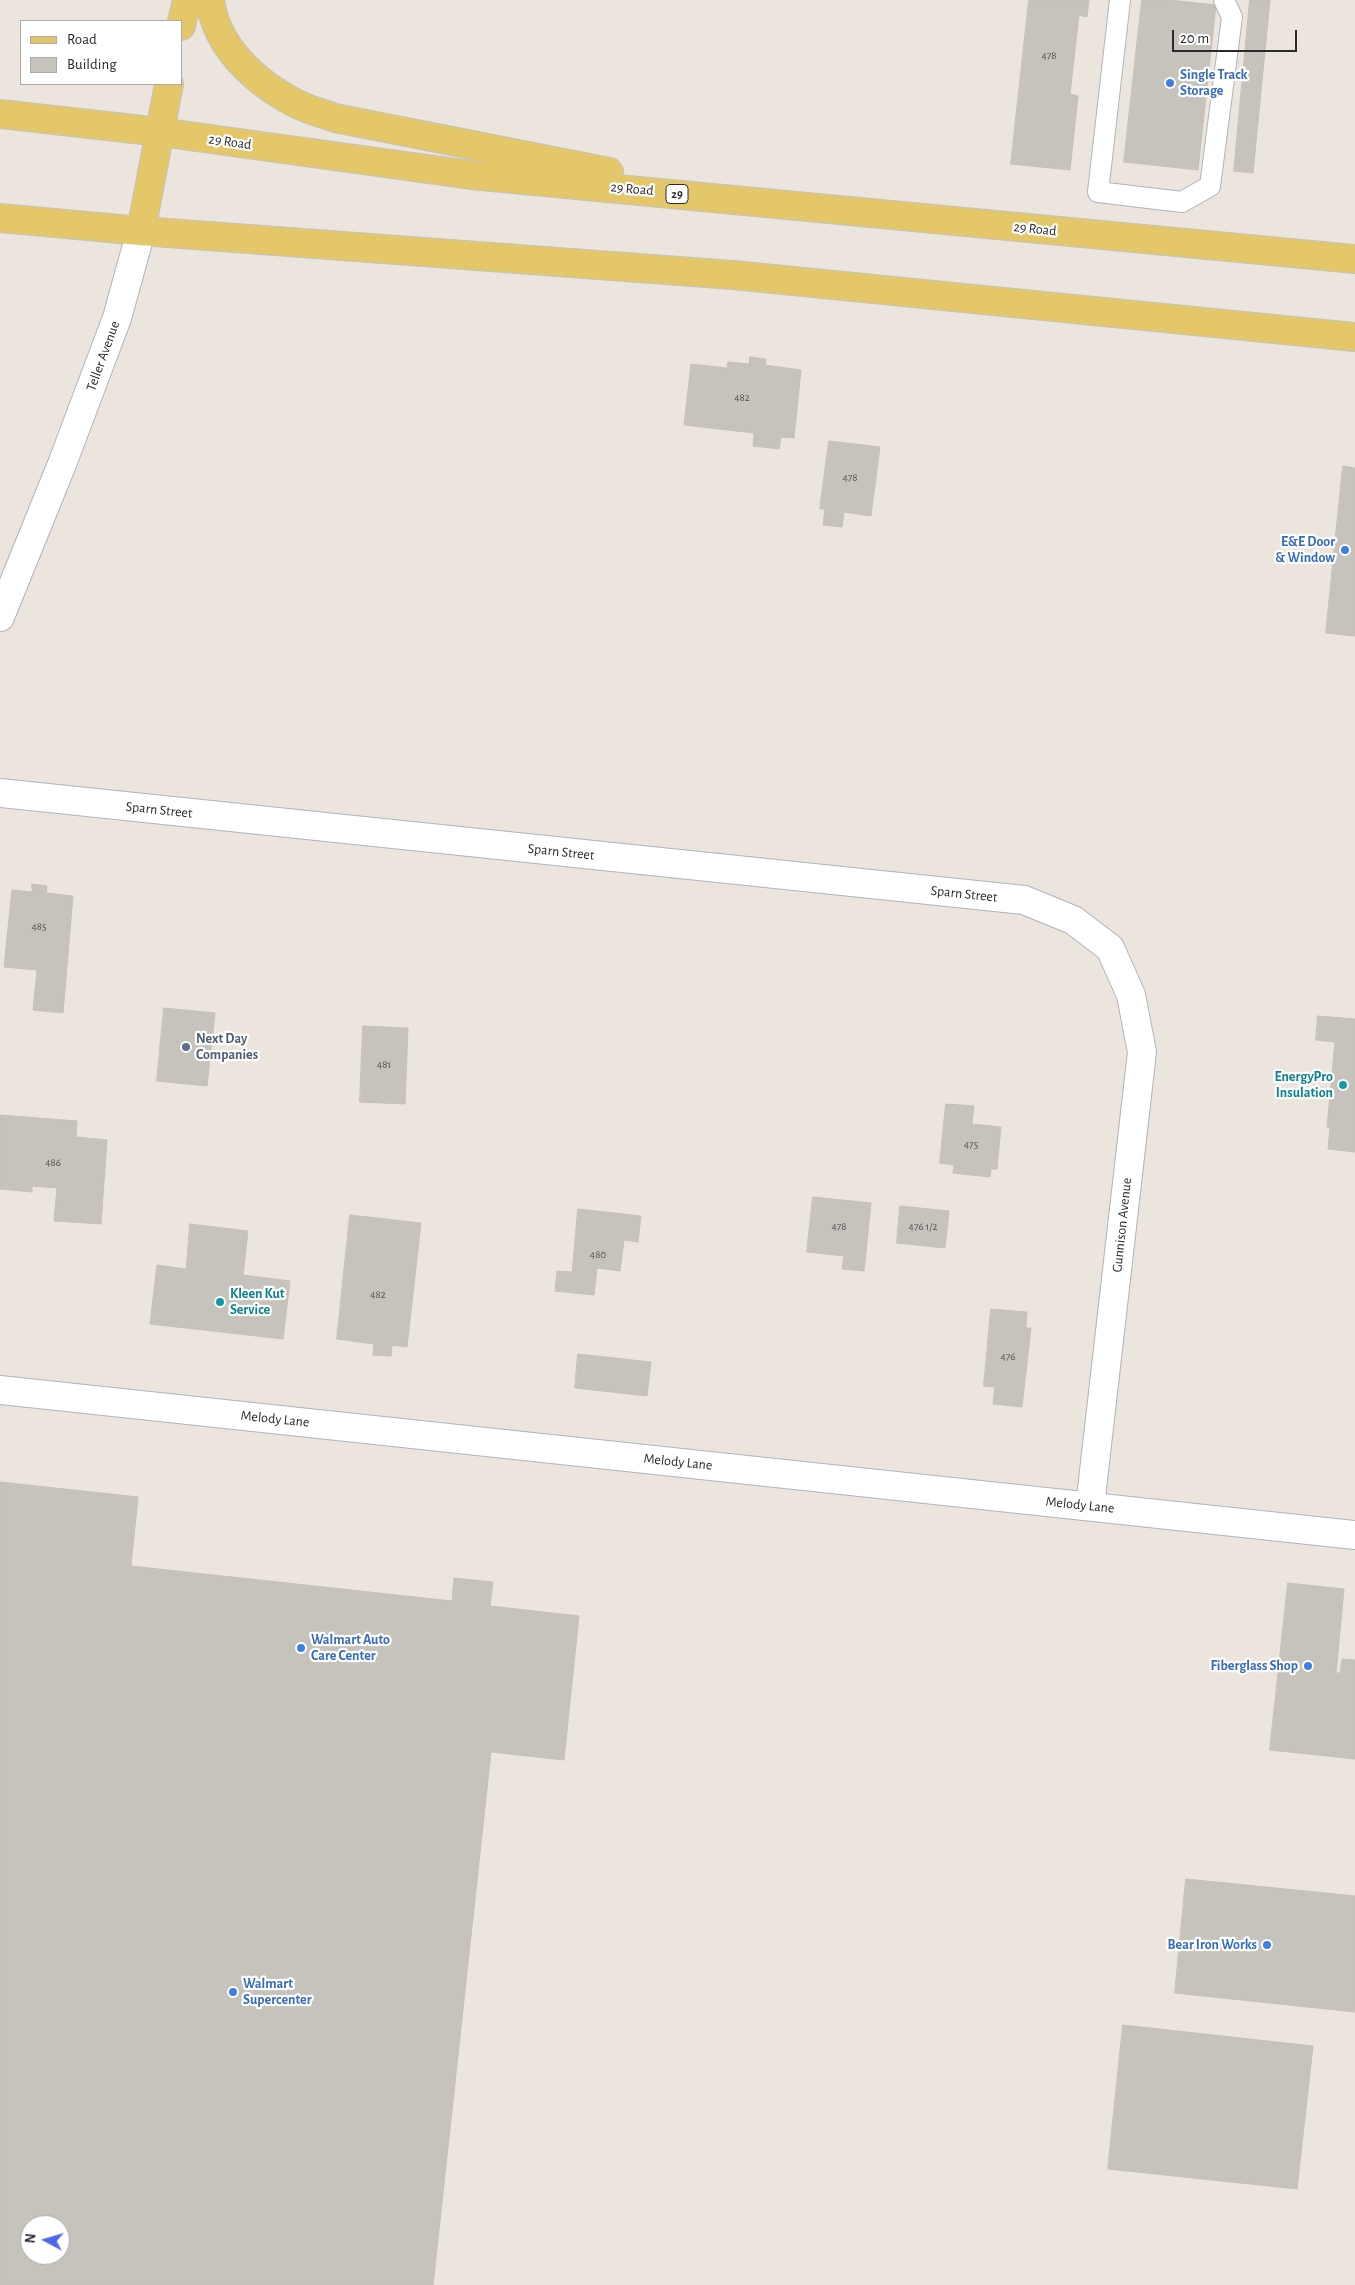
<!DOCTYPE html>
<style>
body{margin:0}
#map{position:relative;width:1355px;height:2285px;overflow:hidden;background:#ebe5dd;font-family:"Alegreya Sans",sans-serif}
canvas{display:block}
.legend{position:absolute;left:20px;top:20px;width:162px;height:65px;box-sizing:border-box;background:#fff;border:1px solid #aaa;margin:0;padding:6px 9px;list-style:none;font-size:15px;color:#2a2a2a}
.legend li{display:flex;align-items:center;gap:10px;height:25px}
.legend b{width:25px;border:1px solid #aaa}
.north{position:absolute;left:20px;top:2215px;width:50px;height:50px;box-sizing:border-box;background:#fff;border:1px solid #aaa;border-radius:50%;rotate:276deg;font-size:14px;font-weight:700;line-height:20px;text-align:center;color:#2a2a2a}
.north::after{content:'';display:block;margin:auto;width:18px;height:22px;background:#4b69ea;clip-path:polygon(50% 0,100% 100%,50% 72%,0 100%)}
.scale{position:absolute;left:1172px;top:30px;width:125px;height:22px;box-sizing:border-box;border:2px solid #2a2a2a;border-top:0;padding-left:6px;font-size:15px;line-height:18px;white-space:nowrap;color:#2a2a2a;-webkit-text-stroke:4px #fff;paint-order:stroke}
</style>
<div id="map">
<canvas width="1355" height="2285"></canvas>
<ul class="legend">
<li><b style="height:6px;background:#e4c768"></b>Road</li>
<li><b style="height:14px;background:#c6c2bc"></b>Building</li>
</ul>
<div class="north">N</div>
<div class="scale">20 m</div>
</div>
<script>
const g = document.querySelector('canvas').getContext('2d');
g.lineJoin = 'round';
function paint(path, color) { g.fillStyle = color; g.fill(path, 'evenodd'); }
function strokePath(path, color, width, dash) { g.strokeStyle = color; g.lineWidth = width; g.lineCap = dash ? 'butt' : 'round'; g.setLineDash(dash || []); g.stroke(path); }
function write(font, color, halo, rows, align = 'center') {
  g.font = font + ' "Alegreya Sans",sans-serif'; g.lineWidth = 4.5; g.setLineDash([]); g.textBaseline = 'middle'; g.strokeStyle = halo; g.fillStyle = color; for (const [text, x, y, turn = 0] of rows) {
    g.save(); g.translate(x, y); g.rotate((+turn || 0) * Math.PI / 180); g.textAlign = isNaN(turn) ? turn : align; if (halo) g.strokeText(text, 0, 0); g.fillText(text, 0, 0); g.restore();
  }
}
const building = new Path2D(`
 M1029,0H1089L1087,17L1079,15L1070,94L1078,96L1070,170L1011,164Z
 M1142,0H1169L1216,5L1198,170L1124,162Z
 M1250,0H1270L1253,173L1234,171Z
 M750,357L766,359L765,365L801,370L794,438L781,437L779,449L753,446L754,433L684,425L691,364L727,368L728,362L749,364Z
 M829,441L880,447L871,516L844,512L842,527L823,525L825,509H820Z
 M1343,466L1355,468V636L1326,633Z
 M32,884L47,886L46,893L73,896L63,1013L33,1010L37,970L4,967L12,890L32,892Z
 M164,1008L215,1013L207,1086L157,1081Z
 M1318,1016L1355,1019V1152L1328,1149L1330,1128L1327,1127L1335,1042L1316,1040Z
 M363,1026L408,1028L405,1104L360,1102Z
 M946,1104L974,1106L972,1124L1001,1127L997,1169H991L990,1177L953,1173L954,1165L940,1163Z
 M0,1115L77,1121L76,1137L107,1140L101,1224L54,1221L57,1188L32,1186V1192L0,1189Z
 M813,1197L871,1203L864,1271L842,1269L844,1256L807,1252Z
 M900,1206L949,1211L945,1248L897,1243Z
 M578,1209L641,1216L638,1242L624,1240L620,1271L597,1268L594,1295L555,1291L557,1271L572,1272Z
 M350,1215L421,1223L407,1347L392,1345L391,1356L373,1355L374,1344L337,1339Z
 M190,1224L248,1231L243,1275L290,1281L283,1339L150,1324L157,1265L186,1269Z
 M991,1309L1027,1312L1026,1328H1031L1022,1407L993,1404L995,1387L984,1386Z
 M578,1354L651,1362L647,1396L575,1388Z
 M0,1482L138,1497L131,1566L452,1601L454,1578L493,1582L490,1606L579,1616L564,1760L491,1752L433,2285H0ZM30,2225H60V2255H30Z
 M1288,1583L1344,1589L1336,1673H1340L1342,1659L1355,1660V1759L1270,1750Z
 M1186,1879L1355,1896V2012L1175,1993Z
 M1123,2025L1313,2046L1297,2189L1108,2169Z`);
paint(building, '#c6c2bc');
strokePath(building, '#c6c0b7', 1);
const service = new Path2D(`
 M1120,0L1098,192L1182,202L1210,186L1232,17L1224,0`);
const minor = new Path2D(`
 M0,793L1024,900L1073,920L1110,948L1131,995L1142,1052L1090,1506`);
const tertiary = new Path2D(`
 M0,617L62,464L117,318L141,231
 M0,1390L1355,1535`);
const primary = new Path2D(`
 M210,0C216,47 255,82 295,103C308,110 322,113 335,118L609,172
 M181,26L187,0
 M0,114L160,132L471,175L1355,259
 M0,218L141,231L733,275L1355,337
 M141,231L169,84`);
strokePath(service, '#b0b3bc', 22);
strokePath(minor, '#b0b3bc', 30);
strokePath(tertiary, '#b0b3bc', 30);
strokePath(primary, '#c3c3c3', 30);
strokePath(service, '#fff', 20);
strokePath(minor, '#fff', 28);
strokePath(tertiary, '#fff', 28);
strokePath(primary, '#e4c768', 28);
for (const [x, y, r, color] of [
 [1170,83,5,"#3f7fe0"],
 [1345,550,5,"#3f7fe0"],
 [186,1047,5,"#5c6f8a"],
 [1343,1085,5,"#0f9aa8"],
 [220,1302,5,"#0f9aa8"],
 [301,1648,5,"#3f7fe0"],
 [1308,1666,5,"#3f7fe0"],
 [1267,1945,5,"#3f7fe0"],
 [233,1992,5,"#3f7fe0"]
]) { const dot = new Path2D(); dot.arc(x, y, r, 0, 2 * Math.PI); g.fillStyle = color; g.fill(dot); strokePath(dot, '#fff', 2); }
write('11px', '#51504e', null, [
 ["478",1049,56],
 ["482",742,398],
 ["478",850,478],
 ["485",39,927],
 ["481",384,1065],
 ["475",971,1145],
 ["486",53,1163],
 ["478",839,1227],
 ["476 1/2",923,1227],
 ["480",598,1255],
 ["482",378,1295],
 ["476",1008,1357]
]);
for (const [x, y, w] of [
 [677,194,22]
]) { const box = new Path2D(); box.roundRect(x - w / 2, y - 9.5, w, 19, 4); g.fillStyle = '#fff'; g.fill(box); strokePath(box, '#2a2a2a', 1); }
write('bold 12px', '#2a2a2a', null, [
 ["29",677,194]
]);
write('bold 14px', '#366cbe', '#fff', [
 ["Single Track",1180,75],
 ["Storage",1180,91],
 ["E&E Door",1335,542,"right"],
 ["& Window",1335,558,"right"],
 ["Walmart Auto",311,1640],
 ["Care Center",311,1656],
 ["Fiberglass Shop",1298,1666,"right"],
 ["Bear Iron Works",1257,1945,"right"],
 ["Walmart",243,1984],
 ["Supercenter",243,2000]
], 'left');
write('14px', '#2a2a2a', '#fff', [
 ["29 Road",230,142,8],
 ["29 Road",632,189,5],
 ["29 Road",1035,229,6],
 ["Teller Avenue",103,356,-70],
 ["Sparn Street",159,810,6],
 ["Sparn Street",561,852,6],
 ["Sparn Street",964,894,6],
 ["Gunnison Avenue",1122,1225,-84],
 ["Melody Lane",275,1419,6],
 ["Melody Lane",678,1462,6],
 ["Melody Lane",1080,1505,6]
]);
write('bold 14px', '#4e5e75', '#fff', [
 ["Next Day",196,1039],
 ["Companies",196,1055]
], 'left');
write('bold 14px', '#0d838f', '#fff', [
 ["EnergyPro",1333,1077],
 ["Insulation",1333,1093],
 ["Kleen Kut",230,1294,"left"],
 ["Service",230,1310,"left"]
], 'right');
</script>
